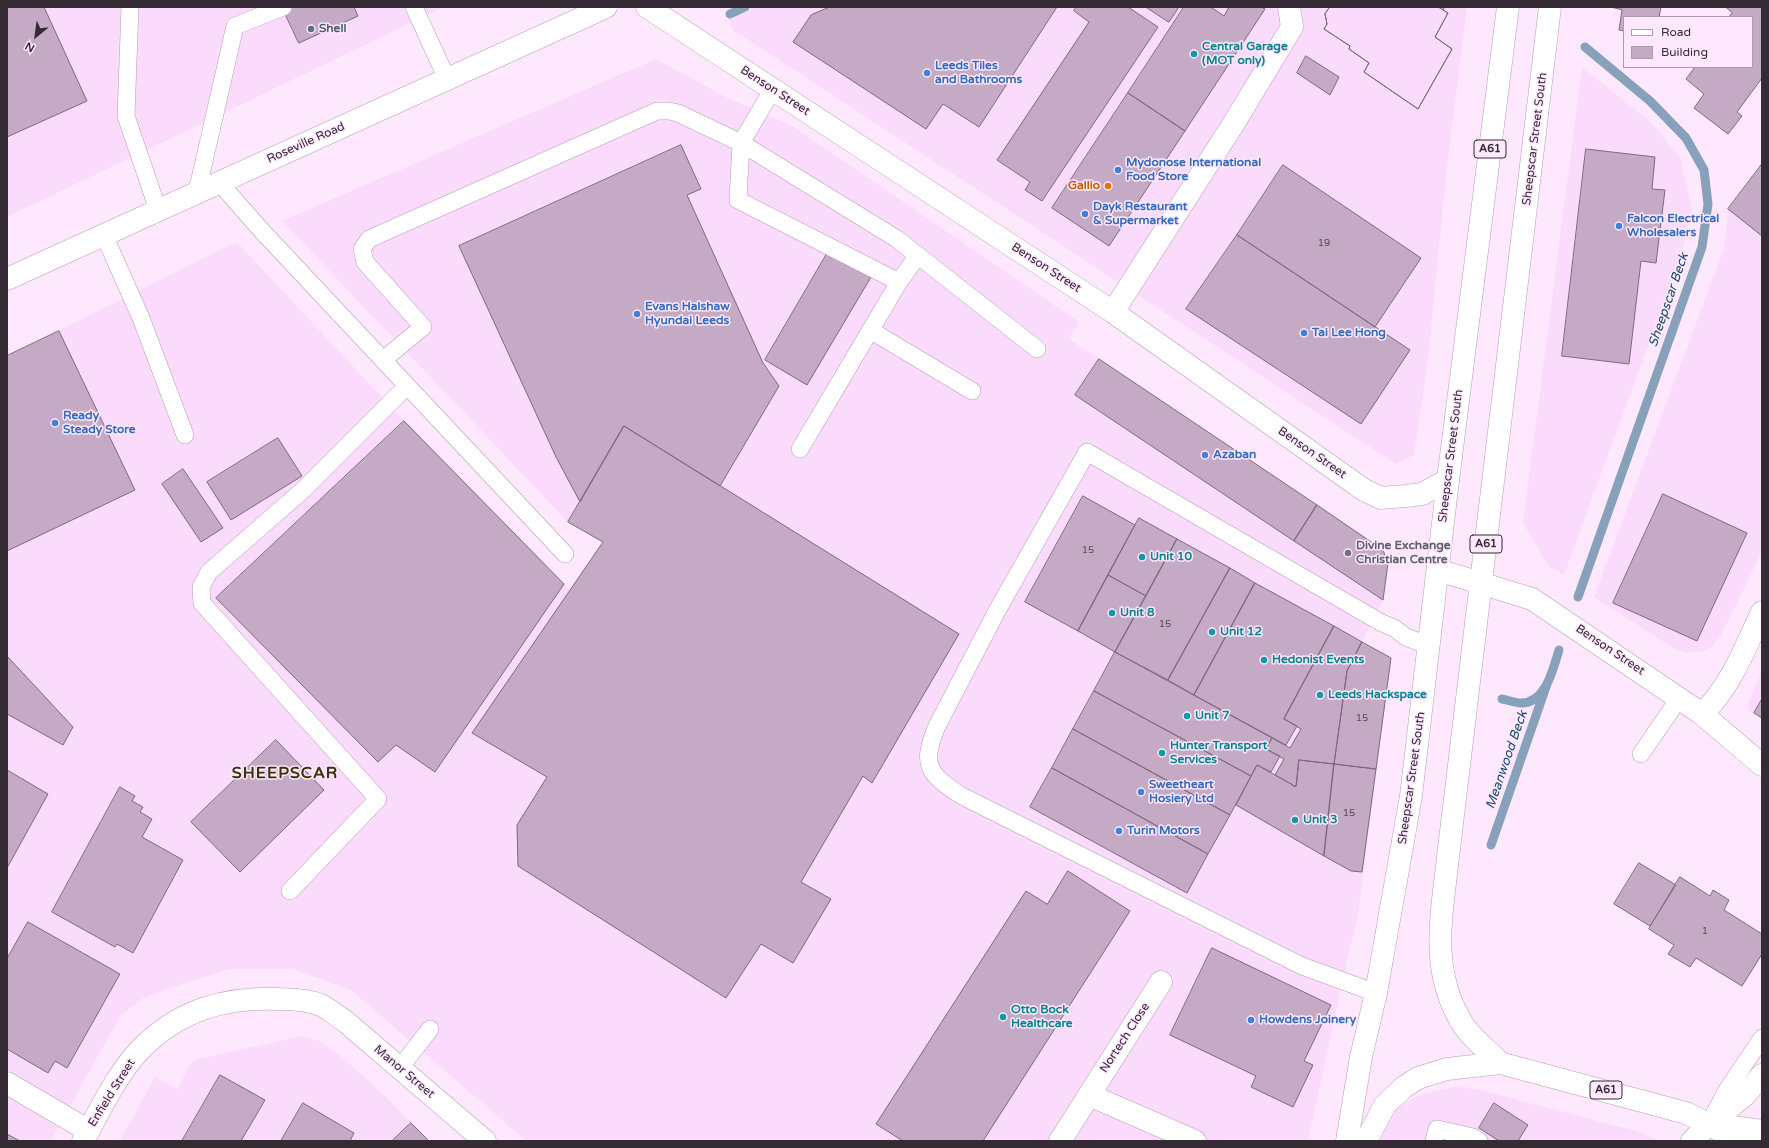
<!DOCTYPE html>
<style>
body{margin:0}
#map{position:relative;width:1769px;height:1148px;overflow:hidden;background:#fee8fe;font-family:"Varela Round",sans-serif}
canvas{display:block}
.frame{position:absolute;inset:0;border:8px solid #352b35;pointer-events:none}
.legend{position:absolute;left:1623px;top:16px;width:130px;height:52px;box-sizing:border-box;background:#fee8fe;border:1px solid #ae9cae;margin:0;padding:5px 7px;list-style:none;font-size:12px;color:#352b35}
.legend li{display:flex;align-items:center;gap:8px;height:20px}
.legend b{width:20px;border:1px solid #ae9cae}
.north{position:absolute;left:16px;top:16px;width:40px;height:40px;-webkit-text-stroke:3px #fee8fe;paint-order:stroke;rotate:209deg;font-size:11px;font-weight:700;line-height:16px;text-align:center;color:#352b35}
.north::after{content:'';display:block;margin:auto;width:14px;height:18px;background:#352b35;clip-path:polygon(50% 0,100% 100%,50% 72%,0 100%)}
</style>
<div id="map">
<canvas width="1769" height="1148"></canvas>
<div class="frame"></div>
<ul class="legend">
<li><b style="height:5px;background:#fff"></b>Road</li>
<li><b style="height:11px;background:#c4aac4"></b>Building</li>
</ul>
<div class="north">N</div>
</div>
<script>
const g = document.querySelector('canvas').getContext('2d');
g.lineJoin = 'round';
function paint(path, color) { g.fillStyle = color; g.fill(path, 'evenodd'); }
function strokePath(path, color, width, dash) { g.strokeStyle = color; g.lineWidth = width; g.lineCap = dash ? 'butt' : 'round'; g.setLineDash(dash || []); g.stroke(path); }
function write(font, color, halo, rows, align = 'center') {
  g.font = font + ' "Varela Round",sans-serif'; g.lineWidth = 3; g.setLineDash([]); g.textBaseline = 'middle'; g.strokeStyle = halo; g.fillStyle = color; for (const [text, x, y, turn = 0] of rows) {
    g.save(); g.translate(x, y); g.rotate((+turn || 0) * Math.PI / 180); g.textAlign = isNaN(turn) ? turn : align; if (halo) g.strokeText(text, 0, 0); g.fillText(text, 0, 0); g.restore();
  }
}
paint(new Path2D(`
 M7,7H444L7,217Z
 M747,7H1467L1446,175L1428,360L1414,455L1396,464L733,30L727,16Z
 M656,59L730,99L791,125L1079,322L1069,339L1383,550L1388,563L1383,600L1362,642L1391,658L1358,915L1346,965L1308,1141H526L351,990L293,969H230L175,986L142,999L120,1016L51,1141H7V356L237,242L404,421L570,590L603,542L568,522L282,221Z
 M1582,67L1652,123L1680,157L1692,208L1681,256L1564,575L1549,567L1523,523Z
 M1762,163V552L1721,635L1713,646L1703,651L1689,653L1676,650L1594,597L1724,248L1728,209Z
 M1762,671V718L1747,709L1748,703Z
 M302,1036L319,1041L343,1058L384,1095L429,1141H120L155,1077L177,1089L193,1060Z
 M1455,1087L1477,1089L1639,1132L1658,1141H1380L1386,1126L1398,1107L1419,1095Z`), '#fbdbfc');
strokePath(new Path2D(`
 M730,14L745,7
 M1578,597L1702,247L1708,204L1704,170L1686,138L1650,101L1585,47
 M1502,699C1508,700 1515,703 1521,703C1546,703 1553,669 1559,650
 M1491,845L1547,684`), '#88a1bb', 9);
const building = new Path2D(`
 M7,7H44L87,101L7,137Z
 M282,7H354L358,16L299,43Z
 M830,7H1057L979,127L943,104L926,129L793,42L811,15Z
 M1076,7H1128L1158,27L1042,201L1025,190L1030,182L997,160L1089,22L1074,11Z
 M1146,7H1179L1169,22Z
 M1184,7H1211L1224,16L1229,7H1261L1265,9L1185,131L1128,93Z
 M1330,7H1445L1443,10L1448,13L1435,37L1452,49L1418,109L1364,72L1369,63L1349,49L1350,46L1324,29L1327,24L1325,14Z
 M1330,7H1438L1448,13L1435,37L1452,49L1418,109L1364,72L1369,63L1349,49L1350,46L1324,29L1327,24L1325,14Z
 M1611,7H1661L1659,17H1624V31L1619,30L1622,10Z
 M1726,7H1762V78L1737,112L1742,116L1728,134L1694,108L1704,94L1686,79L1695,67H1752V17H1729L1732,13Z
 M1306,56L1339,77L1330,95L1297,73Z
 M1128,93L1185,131L1109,246L1052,208Z
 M681,145L701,189L687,195L763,363L779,386L720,486L624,426L580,502L556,457L459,246Z
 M1586,149L1655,157L1652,189L1665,190L1656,263L1641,261L1629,364L1562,356Z
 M1762,164V236L1728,209Z
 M1283,165L1421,258L1375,327L1237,235Z
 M1237,235L1410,350L1361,424L1186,309Z
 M828,252L871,277L807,385L765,360Z
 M59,331L135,490L7,551V356Z
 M1099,359L1317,505L1294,541L1075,395Z
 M404,421L564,584L435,772L396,745L378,762L216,598Z
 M624,426L959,634L872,783L863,776L801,882L831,899L793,963L761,944L726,998L518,866L517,825L547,777L472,733L603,542L568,522Z
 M278,438L302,476L231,520L207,482Z
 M183,469L223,528L201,542L162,484Z
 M1663,494L1747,533L1697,641L1613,603Z
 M1083,496L1135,525L1078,631L1025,602Z
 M1317,505L1383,550L1388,563L1383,600L1294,541Z
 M1139,518L1177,539L1146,596L1108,575Z
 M1177,539L1230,568L1168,680L1115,652Z
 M1230,568L1255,583L1194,695L1168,680Z
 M1108,575L1146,596L1115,652L1078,631Z
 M1255,583L1334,626L1284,719L1297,726L1286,745L1194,695Z
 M1334,626L1362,642L1347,671L1334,764L1299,760L1296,786H1293V785L1275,775L1284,759L1266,749L1272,738L1290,748L1301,729L1284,719Z
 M1362,642L1391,658L1376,769L1334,764L1347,671Z
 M1115,652L1272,738L1266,749L1280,756L1271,772L1257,765L1251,776L1094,691Z
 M7,656L73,727L63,745L7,714Z
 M1094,691L1251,776L1230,815L1073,729Z
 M1762,699V718L1754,713Z
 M1073,729L1230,815L1208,854L1052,768Z
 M276,740L324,790L240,872L191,822Z
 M1299,760L1334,764L1324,856L1236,805L1257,765L1293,785V786H1296Z
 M1334,764L1376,769L1362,872L1351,871L1324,856Z
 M1052,768L1208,854L1187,893L1030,807Z
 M7,770L48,794L7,868Z
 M120,787L135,796L132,801L143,807L140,812L152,819L142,837L183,860L133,953L117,944L115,947L52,912Z
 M1639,863L1676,885L1650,926L1614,904Z
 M1068,871L1130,911L983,1141H903L876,1124L1026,891L1047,904Z
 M1680,877L1710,896L1713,890L1729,900L1724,910L1762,934V954L1742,986L1696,958L1690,967L1668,954L1674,945L1649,929Z
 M28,922L120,974L67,1068L55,1061L48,1073L7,1049V959Z
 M1212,948L1331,1005L1304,1061L1313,1065L1293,1107L1251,1087L1256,1076L1170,1035Z
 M220,1075L265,1100L241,1141H182Z
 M303,1103L354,1133L350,1141H281Z
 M1494,1103L1528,1125L1518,1141H1499L1479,1128Z
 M411,1123L429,1141H392Z
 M7,1134L20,1141H7Z`);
paint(building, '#c4aac4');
strokePath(building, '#806880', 1);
const lane = new Path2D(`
 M130,7L126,116L158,210
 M414,7L447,79
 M773,89L741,143L897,239L1037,349
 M219,182L261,230L565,554
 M197,192L235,26L283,7
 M104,235L141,318L185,435
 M870,330L972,391
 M383,360L423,327L365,262L362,249L369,239L657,111H669L678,113L741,143L738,200L899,282L918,255
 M800,449L899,282
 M1641,754L1680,697
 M290,891L378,799L202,603L201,587L209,572L303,490L407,386
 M1376,993L1302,966L960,795C927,773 921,764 937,726L998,609L1087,452L1380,622L1394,628L1406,637L1429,646
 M400,1068L430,1029
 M1711,1120L1727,1090L1762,1038
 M1434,1141L1437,1129L1473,1137L1479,1141`);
const street = new Path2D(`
 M647,7L1113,312L1364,490L1381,498L1406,496L1422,494L1448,480
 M1113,312L1234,123L1292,27L1289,7
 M1438,570L1532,599L1702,714L1762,765
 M1702,714C1731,686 1745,648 1762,612
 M7,1083L89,1131
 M1089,1095L1195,1141
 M83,1141C99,1112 117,1074 139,1051C178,1010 224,997 279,999C292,999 308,1000 321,1005C329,1009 338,1017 346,1022L485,1141
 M1060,1141L1161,982
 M1692,1141L1709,1124L1744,1096L1762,1075`);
const secondary = new Path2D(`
 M7,279L606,7`);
const highway = new Path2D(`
 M1500,1063C1489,1051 1470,1037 1462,1023C1429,969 1442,915 1448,857L1550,7
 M1717,1125L1762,1131
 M1347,1141L1361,1057L1376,993L1411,796L1448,480L1508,7
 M1366,1141L1385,1105L1404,1087L1418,1078L1447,1069L1500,1063L1686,1113L1709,1124L1737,1141`);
strokePath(lane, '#b59cb5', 18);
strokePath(street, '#b59cb5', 23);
strokePath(secondary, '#b59cb5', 23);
strokePath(highway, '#b59cb5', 23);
strokePath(lane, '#fff', 17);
strokePath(street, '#fff', 22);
strokePath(secondary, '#fff', 22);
strokePath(highway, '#fff', 22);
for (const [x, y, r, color] of [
 [311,29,4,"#5c6f8a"],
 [1194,54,4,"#0f9aa8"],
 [927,73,4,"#3f7fe0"],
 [1118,170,4,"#3f7fe0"],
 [1108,186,4,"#e8710a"],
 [1085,214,4,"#3f7fe0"],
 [1619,226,4,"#3f7fe0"],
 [637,314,4,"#3f7fe0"],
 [1304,333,4,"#3f7fe0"],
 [55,423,4,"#3f7fe0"],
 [1205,455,4,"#3f7fe0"],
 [1348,553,4,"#6b7280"],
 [1142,557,4,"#0f9aa8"],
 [1112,613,4,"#0f9aa8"],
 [1212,632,4,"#0f9aa8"],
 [1264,660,4,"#0f9aa8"],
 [1320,695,4,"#0f9aa8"],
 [1187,716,4,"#0f9aa8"],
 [1162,753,4,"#0f9aa8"],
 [1141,792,4,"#3f7fe0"],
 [1295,820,4,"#0f9aa8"],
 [1119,831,4,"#3f7fe0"],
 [1003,1017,4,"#0f9aa8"],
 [1251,1020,4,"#3f7fe0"]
]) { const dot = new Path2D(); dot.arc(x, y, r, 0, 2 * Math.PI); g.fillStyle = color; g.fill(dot); strokePath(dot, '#fee8fe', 1.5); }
write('10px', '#594b59', null, [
 ["19",1324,243],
 ["15",1088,550],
 ["15",1165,624],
 ["15",1362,718],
 ["15",1349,813],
 ["1",1705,931]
]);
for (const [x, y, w] of [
 [1490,149,32],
 [1486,544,32],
 [1606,1090,32]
]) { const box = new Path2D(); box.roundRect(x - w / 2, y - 9, w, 18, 3); g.fillStyle = '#fee8fe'; g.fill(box); strokePath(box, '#352b35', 1); }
write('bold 11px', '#352b35', null, [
 ["A61",1490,149],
 ["A61",1486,544],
 ["A61",1606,1090]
]);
write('bold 12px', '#4e5e75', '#fee8fe', [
 ["Shell",319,29]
], 'left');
write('bold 12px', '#0d838f', '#fee8fe', [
 ["Central Garage",1202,47],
 ["(MOT only)",1202,61],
 ["Unit 10",1150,557],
 ["Unit 8",1120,613],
 ["Unit 12",1220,632],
 ["Hedonist Events",1272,660],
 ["Leeds Hackspace",1328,695],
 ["Unit 7",1195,716],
 ["Hunter Transport",1170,746],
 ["Services",1170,760],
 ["Unit 3",1303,820],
 ["Otto Bock",1011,1010],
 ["Healthcare",1011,1024]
], 'left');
write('bold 12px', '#366cbe', '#fee8fe', [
 ["Leeds Tiles",935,66],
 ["and Bathrooms",935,80],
 ["Mydonose International",1126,163],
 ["Food Store",1126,177],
 ["Dayk Restaurant",1093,207],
 ["& Supermarket",1093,221],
 ["Falcon Electrical",1627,219],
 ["Wholesalers",1627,233],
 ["Evans Halshaw",645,307],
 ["Hyundai Leeds",645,321],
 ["Tai Lee Hong",1312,333],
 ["Ready",63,416],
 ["Steady Store",63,430],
 ["Azaban",1213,455],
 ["Sweetheart",1149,785],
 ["Hosiery Ltd",1149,799],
 ["Turin Motors",1127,831],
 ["Howdens Joinery",1259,1020]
], 'left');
write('12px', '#352b35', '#fee8fe', [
 ["Benson Street",775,91,33],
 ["Sheepscar Street South",1535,139,-83],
 ["Roseville Road",306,143,-24],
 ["Benson Street",1046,268,33],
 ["Benson Street",1312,453,35],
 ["Sheepscar Street South",1451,456,-83],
 ["Benson Street",1610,650,34],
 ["Sheepscar Street South",1412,778,-82],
 ["Nortech Close",1125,1038,-57],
 ["Manor Street",404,1072,40],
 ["Enfield Street",112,1093,-58]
]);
write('bold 12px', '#c56008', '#fee8fe', [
 ["Gallio",1100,186]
], 'right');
write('bold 12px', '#5b616d', '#fee8fe', [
 ["Divine Exchange",1356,546],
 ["Christian Centre",1356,560]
], 'left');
write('italic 13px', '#15476b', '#fee8fe', [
 ["Sheepscar Beck",1669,300,-71],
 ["Meanwood Beck",1507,760,-71]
]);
g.letterSpacing = '1px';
write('bold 16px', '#393307', '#fee8fe', [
 ["SHEEPSCAR",285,774]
]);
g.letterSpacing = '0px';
</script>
